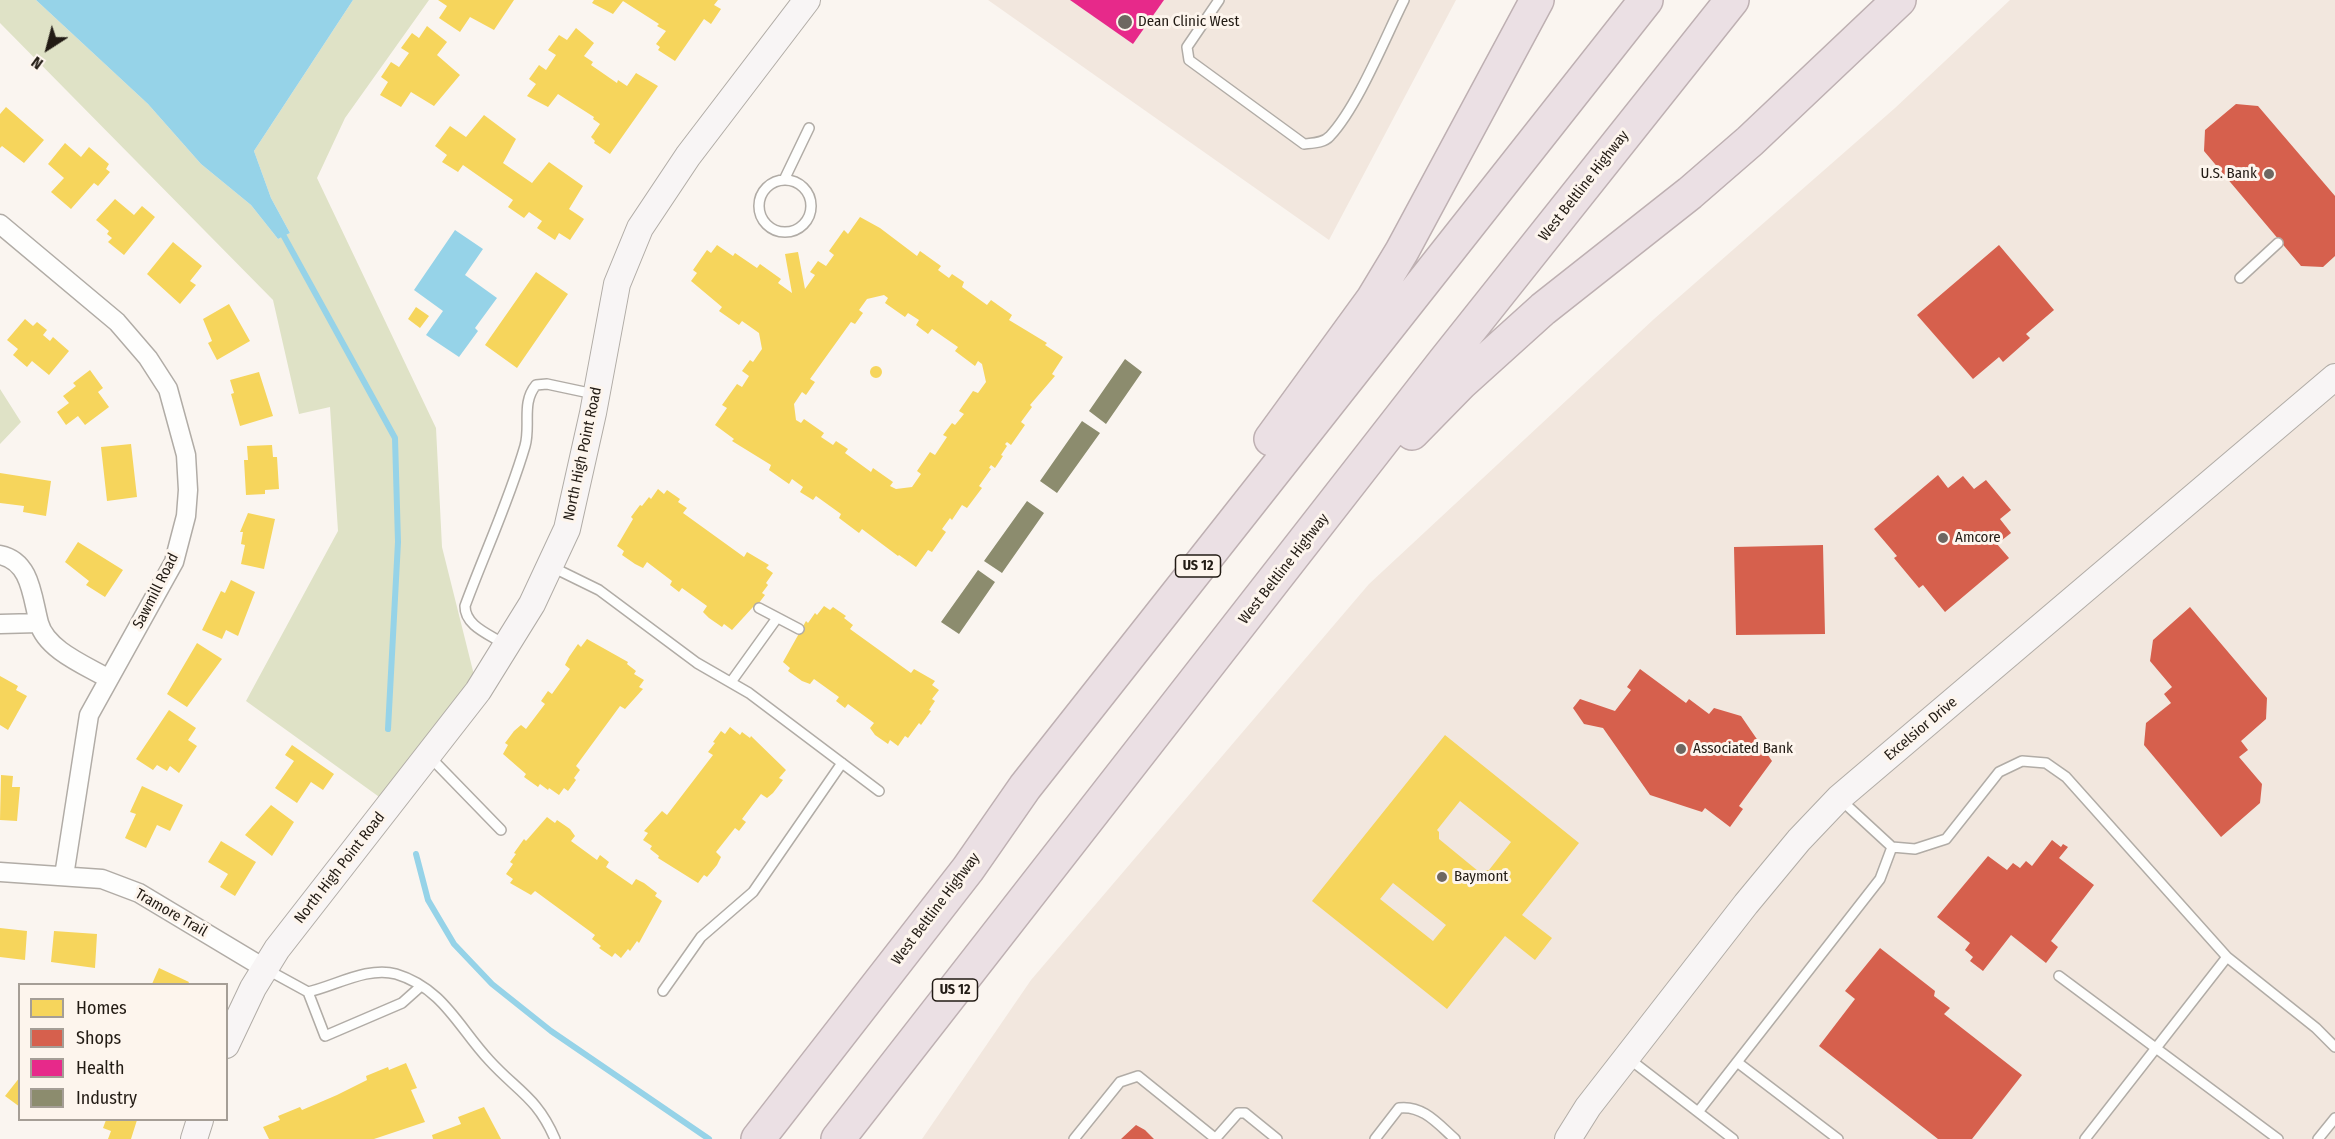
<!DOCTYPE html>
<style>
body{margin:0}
#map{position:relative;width:2335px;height:1139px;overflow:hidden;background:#faf5f0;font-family:"Fira Sans Condensed",sans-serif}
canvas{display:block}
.legend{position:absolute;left:18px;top:983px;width:210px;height:138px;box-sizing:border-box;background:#fdf5ed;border:2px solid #a59e96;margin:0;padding:8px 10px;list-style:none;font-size:18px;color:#221b14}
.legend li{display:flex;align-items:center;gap:12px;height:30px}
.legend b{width:30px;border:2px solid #a59e96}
.north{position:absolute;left:18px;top:18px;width:60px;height:60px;-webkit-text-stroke:4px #fdf5ed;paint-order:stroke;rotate:216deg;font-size:16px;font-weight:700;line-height:24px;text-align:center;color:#221b14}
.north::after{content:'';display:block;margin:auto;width:21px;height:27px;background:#221b14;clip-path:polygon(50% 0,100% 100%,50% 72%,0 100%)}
</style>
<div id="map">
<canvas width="2335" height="1139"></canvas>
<ul class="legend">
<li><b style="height:16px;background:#f6d55c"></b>Homes</li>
<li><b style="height:16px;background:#d6604d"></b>Shops</li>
<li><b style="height:16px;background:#e7298a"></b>Health</li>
<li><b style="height:16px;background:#8c8c6e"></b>Industry</li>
</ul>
<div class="north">N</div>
</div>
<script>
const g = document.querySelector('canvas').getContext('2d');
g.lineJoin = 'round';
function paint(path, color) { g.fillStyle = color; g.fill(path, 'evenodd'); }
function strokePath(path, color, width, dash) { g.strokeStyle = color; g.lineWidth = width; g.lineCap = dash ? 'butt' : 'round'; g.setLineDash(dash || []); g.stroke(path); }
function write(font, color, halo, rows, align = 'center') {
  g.font = font + ' "Fira Sans Condensed",sans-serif'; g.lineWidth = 6; g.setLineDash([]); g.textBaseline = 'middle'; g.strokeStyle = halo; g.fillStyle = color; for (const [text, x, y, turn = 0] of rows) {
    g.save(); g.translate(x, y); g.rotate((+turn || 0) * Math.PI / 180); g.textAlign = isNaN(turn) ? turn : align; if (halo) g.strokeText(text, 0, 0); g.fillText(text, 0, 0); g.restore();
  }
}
paint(new Path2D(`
 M988,0H1456L1329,240Z
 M2010,0H2335V1139H922L1031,980L1369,584L1654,319L1895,108Z`), '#f2e7de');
paint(new Path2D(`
 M0,0H36L148,104L201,164L251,205L278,239L290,233L271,198L254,151L353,0H429L345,118L317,178L436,428L442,547L478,691L389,804L246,701L338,531L330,407L299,414L273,300L0,23Z
 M0,389L21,422L0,444Z`), '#dfe2c6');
paint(new Path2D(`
 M36,0H353L254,151L271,198L290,233L278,239L251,205L201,164L148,104Z
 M455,230L483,249L465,275L497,298L475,328L478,331L459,357L426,335L443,311L414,290Z`), '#96d3e8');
paint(new Path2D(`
 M438,0H514L494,30L470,17L460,32L439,18L447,6Z
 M594,0H718L714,5L721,9L711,24L704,19L675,61L658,50L660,47L656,44L666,31L657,26L659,24L623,1L613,14L592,3Z
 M427,26L447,42L437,55L460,75L434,106L411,92L401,107L380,95L388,82L381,77L391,62L399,67L409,53L401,48L412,33L419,38Z
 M576,28L594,43L584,56L593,62L591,65L617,83L618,80L627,86L636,73L658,86L610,154L594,143L595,141L591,137L600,124L593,119L594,117L558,94L548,107L527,96L536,84L529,79L539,65L546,70L556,55L548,50L559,35L567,40Z
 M6,107L44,140L24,163L2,146L0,148V114Z
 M484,115L516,139L503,163L532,183L549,162L583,186L569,209L584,219L570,240L559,233L555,240L537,228L542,221L529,212L524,218L508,207L513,200L463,165L458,172L442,162L447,155L435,146L450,126L466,137Z
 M65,143L81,157L89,147L109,164L106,169L110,172L98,186L94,183L71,209L51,192L64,178L48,164Z
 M115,199L134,215L142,206L155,217L124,255L108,242L112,238L107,234L109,231L96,220Z
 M860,217L880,228L917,256L920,251L941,266L938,270L949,278L952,274L964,282L962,287L987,305L991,300L1012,315L1009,320L1047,343L1045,345L1063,357L1052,374L1055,376L1030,405L1032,407L1021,422L1025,425L1011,445L1007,442L1005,444L1007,446L1001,455L1003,456L995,468L991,465L989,468L991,469L979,486L982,488L967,508L962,505L952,520L950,518L942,529L946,532L932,552L928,550L916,567L899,555L898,556L862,529L859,533L839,518L841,514L816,496L813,500L800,492L803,487L792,479L789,484L769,470L771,465L732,441L734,439L715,425L727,408L722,405L737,384L742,387L749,376L742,371L750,360L753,362L762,349L759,333L742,321L739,325L719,311L722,307L691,281L697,273L693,270L707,250L711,253L717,245L733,256L735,253L757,268L760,264L781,279L778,283L792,293L785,254L798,252L805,289L815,275L810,272L818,261L826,266L834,255L829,251L844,230L848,234ZM884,295L888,298L885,303L905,317L908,313L919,320L916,325L928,334L932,329L958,347L955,351L975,366L978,361L982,364L986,382L978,393L973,391L959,411L964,414L955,425L952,423L943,435L947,437L935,455L930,452L917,471L921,474L912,487L896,489L890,486L893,482L873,468L871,472L845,453L848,449L836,441L833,445L821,437L824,433L804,419L801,423L796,420L794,404L802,392L806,395L815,382L810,379L851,322L855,324L863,313L859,310L867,299Z
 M173,242L202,266L190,281L196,285L180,304L147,274Z
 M536,272L568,294L517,368L485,345Z
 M229,304L250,341L217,360L208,343L212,341L203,319Z
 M416,307L429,316L420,328L408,319Z
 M25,319L33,326L37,322L47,330L43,335L50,341L53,337L69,351L49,375L32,361L27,367L13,355L18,349L7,340Z
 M870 372a6 6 0 1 1 12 0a6 6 0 1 1-12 0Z
 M90,370L103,388L98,392L109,407L85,425L78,416L66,425L57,412L69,403L63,396L76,386L73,383Z
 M259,372L273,416L240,426L231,394L234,393L230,380Z
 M131,444L137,497L107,501L101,447Z
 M272,445L273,457H277L279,489L265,490V494L246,495L244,460H248L247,446Z
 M0,473L51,481L46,516L23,512L24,506L0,503Z
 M658,489L664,494L667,490L680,499L678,502L687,508L683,513L744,557L747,552L769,565L766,568L773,573L766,583L768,585L762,593L765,595L755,608L753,607L732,630L724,624L722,627L709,618L703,612L707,606L682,588L679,592L670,585L672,581L647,562L643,568L635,564L622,555L624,551L617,546L633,519L631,517L640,505L642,506L649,497L651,499Z
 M248,513L275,519L264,569L241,564L245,545L241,544L243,532H240Z
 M78,542L123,570L105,597L86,585L89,581L65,562Z
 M231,580L255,592L238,636L226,630L222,639L202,630L221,591L225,593Z
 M824,606L830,610L833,607L846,616L844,618L853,625L850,629L911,673L914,669L935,681L932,685L939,690L932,699L935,701L929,710L931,711L921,725L919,723L908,738L905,736L898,746L890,740L888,744L875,735L870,728L874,723L848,704L845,708L836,701L839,697L814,679L810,684L802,681L788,671L790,668L783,662L806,621L808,623L815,613L817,615Z
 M587,639L628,662L627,664L636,671L634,674L644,680L639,687L643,689L625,709L620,706L576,766L580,770L574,778L576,780L568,791L564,788L559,795L549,788L548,790L540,784L538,787L524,777L526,774L503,754L508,745L505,743L514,731L521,725L526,729L545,704L541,701L548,691L552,694L570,669L565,665L569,657L578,644L581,647Z
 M197,643L222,659L187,707L167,694Z
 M0,676L18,686L16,690L27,696L8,730L0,725Z
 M169,710L196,728L188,740L197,746L179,773L170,766L167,771L157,765L153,770L136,759Z
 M730,727L740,735L742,732L750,738L751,736L786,770L779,778L783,780L773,793L767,798L761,794L742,819L746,822L739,831L735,828L716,852L721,857L717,865L707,877L704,875L698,883L658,858L659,856L650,849L652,846L643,840L648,833L644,831L662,811L667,815L713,755L708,752L715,743L713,742L721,731L725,734Z
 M1445,735L1579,843L1522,915L1552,938L1535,960L1505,936L1447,1009L1312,901ZM1460,801L1511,842L1489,870L1478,871L1439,839V832L1437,830ZM1393,883L1446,925L1433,941L1380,899Z
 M292,745L334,774L323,790L311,782L297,803L275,788L294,761L285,755Z
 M1,775L13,776L12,787H20L17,821L0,820Z
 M142,786L183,805L170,831L157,825L146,848L125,838L136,814L130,812Z
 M271,805L294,822L272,856L245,835Z
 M547,817L555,823L557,820L570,829L575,836L571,841L597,860L600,855L609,862L606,867L632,885L636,879L644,883L657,893L655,896L662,901L639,943L637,941L630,951L628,949L621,958L615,953L612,957L599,948L601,946L592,939L595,935L535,891L531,895L510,883L513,879L506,874L513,864L510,862L516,854L514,853L524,839L526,841Z
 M221,841L256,862L235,896L220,887L228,874L208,862Z
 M0,928L27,931L25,960L0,957Z
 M54,931L97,934L95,968L51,962Z
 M159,968L189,982L188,984H152Z
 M406,1063L417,1088L411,1090L425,1122L374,1139H269L263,1127L280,1120L278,1116L300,1107L302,1110L337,1095L367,1080L366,1076L388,1067L389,1070Z
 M20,1077V1107L5,1096Z
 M484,1107L501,1139H433L432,1135L461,1124L458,1117Z
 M106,1120H137L131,1139H108L111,1131L103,1128Z`), '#f6d55c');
paint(new Path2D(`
 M2236,104L2258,106L2335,196V256L2323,267L2301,266L2204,151L2205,130Z
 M1999,245L2054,310L2026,334L2030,338L2003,362L1999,357L1973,379L1917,315Z
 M1938,475L1948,488L1963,476L1974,489L1986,480L2011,510L2000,519L2011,533L1997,544L2009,558L1945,612L1923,585L1919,588L1894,558L1897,556L1874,529Z
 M1823,545L1825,634L1736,635L1734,547Z
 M2190,607L2267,698L2266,719L2241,741L2248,750L2239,757L2262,784L2260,803L2221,837L2144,745L2146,723L2171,703L2164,694L2172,687L2150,661L2153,640Z
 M1640,669L1686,703L1689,699L1709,714L1714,708L1741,716L1772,761L1739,806L1743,809L1730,827L1705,808L1702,812L1650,795L1603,728L1584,724L1573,708L1580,699L1615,711L1631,690L1627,687Z
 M2052,840L2061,847L2063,844L2068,847L2059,858L2094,885L2051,941L2058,947L2046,963L2011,935L1983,971L1970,961L1973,957L1965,950L1970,943L1937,917L1988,856L2007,870L2013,863L2020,868L2026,861L2032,866Z
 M1880,948L1935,991L1934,996L1950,1008L1944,1014L2022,1075L1972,1139H1938L1819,1046L1855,999L1845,991Z
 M1136,1125L1145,1130L1154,1139H1121Z`), '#d6604d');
paint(new Path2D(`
 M1070,0H1164L1133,44Z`), '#e7298a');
paint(new Path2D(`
 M1125,359L1142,372L1106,424L1089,411Z
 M1082,421L1100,433L1057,493L1040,481Z
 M1027,501L1044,513L1002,573L984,561Z
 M978,570L995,582L959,634L941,622Z`), '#8c8c6e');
strokePath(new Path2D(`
 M281,231L395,438L398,542L388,729
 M416,854L428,900L454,944L492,984L551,1031L709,1139`), '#96d3e8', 6);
const lane = new Path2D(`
 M1219,0L1187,47L1189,60L1304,144C1313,143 1324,143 1330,136C1358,106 1385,38 1404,0
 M759 206a26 26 0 1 1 52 0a26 26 0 1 1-52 0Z
 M784,180L809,128
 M2240,278L2278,243
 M550,566L599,590L697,663L749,693L879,791
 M759,608L799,629
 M504,644C489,634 465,626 465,606C485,552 509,501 525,446C531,425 521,403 536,385L547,384L594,394
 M731,682L777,618
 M430,757L501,830
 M1841,800L1892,847L1915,849L1946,839L1999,772L2022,761L2046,763L2066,777L2227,957L2316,1028L2335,1047
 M266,969L308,992C335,986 368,966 396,974C443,988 459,1028 489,1060C517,1091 537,1097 555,1139
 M2059,976L2278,1139
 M663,991L701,937L753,892L842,763
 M308,992L325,1036L402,1003L421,986
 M1628,1058L1698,1112L1880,879L1892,847
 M1737,1062L1838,1139
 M1698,1112L1733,1139
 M1216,1138L1238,1113H1245L1277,1139
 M1074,1139L1120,1082L1138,1076L1216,1139
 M1375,1139L1399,1108C1423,1105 1438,1124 1455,1139
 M2085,1139L2227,957
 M2318,1139L2335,1118`);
const street = new Path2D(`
 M0,224L117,322L148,358L168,389L186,455L188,490L186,516L174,562L89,715L64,876
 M0,555C31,561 32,597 39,623L0,624
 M39,623C46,650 87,666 109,679
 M0,872L102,879L139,893L264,968`);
const secondary = new Path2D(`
 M226,1045L253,988L277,949L478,691L532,604L567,529L593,413L617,284L640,228L688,156L807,0
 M194,1139L200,1120
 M1568,1139L1588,1107L1746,904L1799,840L1839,798L2335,377`);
const highway = new Path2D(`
 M1412,433L1461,383L1543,309L1690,193L1750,141L1899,0
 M1271,439L1373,299L1402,251L1537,0
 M758,1139L968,869L1025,787L1646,0
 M838,1139L1444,362L1732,0`);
strokePath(lane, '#b1aca6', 12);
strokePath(street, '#b1aca6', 21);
strokePath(secondary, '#b1aca6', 28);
strokePath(highway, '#beb0b2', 36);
strokePath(lane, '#fefefd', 9);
strokePath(street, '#fefefd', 18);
strokePath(secondary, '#f8f5f5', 26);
strokePath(highway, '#ebe0e4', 33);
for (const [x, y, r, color] of [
 [1125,22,8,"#6e6761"],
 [2269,174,6,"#6e6761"],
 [1943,538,6,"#6e6761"],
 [1681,749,6,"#6e6761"],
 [1442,877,6,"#6e6761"]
]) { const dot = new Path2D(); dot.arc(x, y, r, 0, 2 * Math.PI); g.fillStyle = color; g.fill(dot); strokePath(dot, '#fdf5ed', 2); }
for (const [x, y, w] of [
 [1198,566,45],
 [955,990,45]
]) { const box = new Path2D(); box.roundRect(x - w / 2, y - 11, w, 22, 4.5); g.fillStyle = '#fdf5ed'; g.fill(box); strokePath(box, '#221b14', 1.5); }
write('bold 14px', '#221b14', null, [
 ["US 12",1198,566],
 ["US 12",955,990]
]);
write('15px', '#221b14', '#fdf5ed', [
 ["Dean Clinic West",1138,22],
 ["U.S. Bank",2257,174,"right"],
 ["Amcore",1955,538],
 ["Associated Bank",1693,749],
 ["Baymont",1454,877]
], 'left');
write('15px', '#221b14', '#fdf5ed', [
 ["West Beltline Highway",1584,186,-52],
 ["North High Point Road",583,454,-78],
 ["West Beltline Highway",1284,569,-52],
 ["Sawmill Road",156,591,-63],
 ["Excelsior Drive",1921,729,-40],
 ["North High Point Road",340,868,-52],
 ["West Beltline Highway",936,909,-53],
 ["Tramore Trail",171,913,30]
]);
</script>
